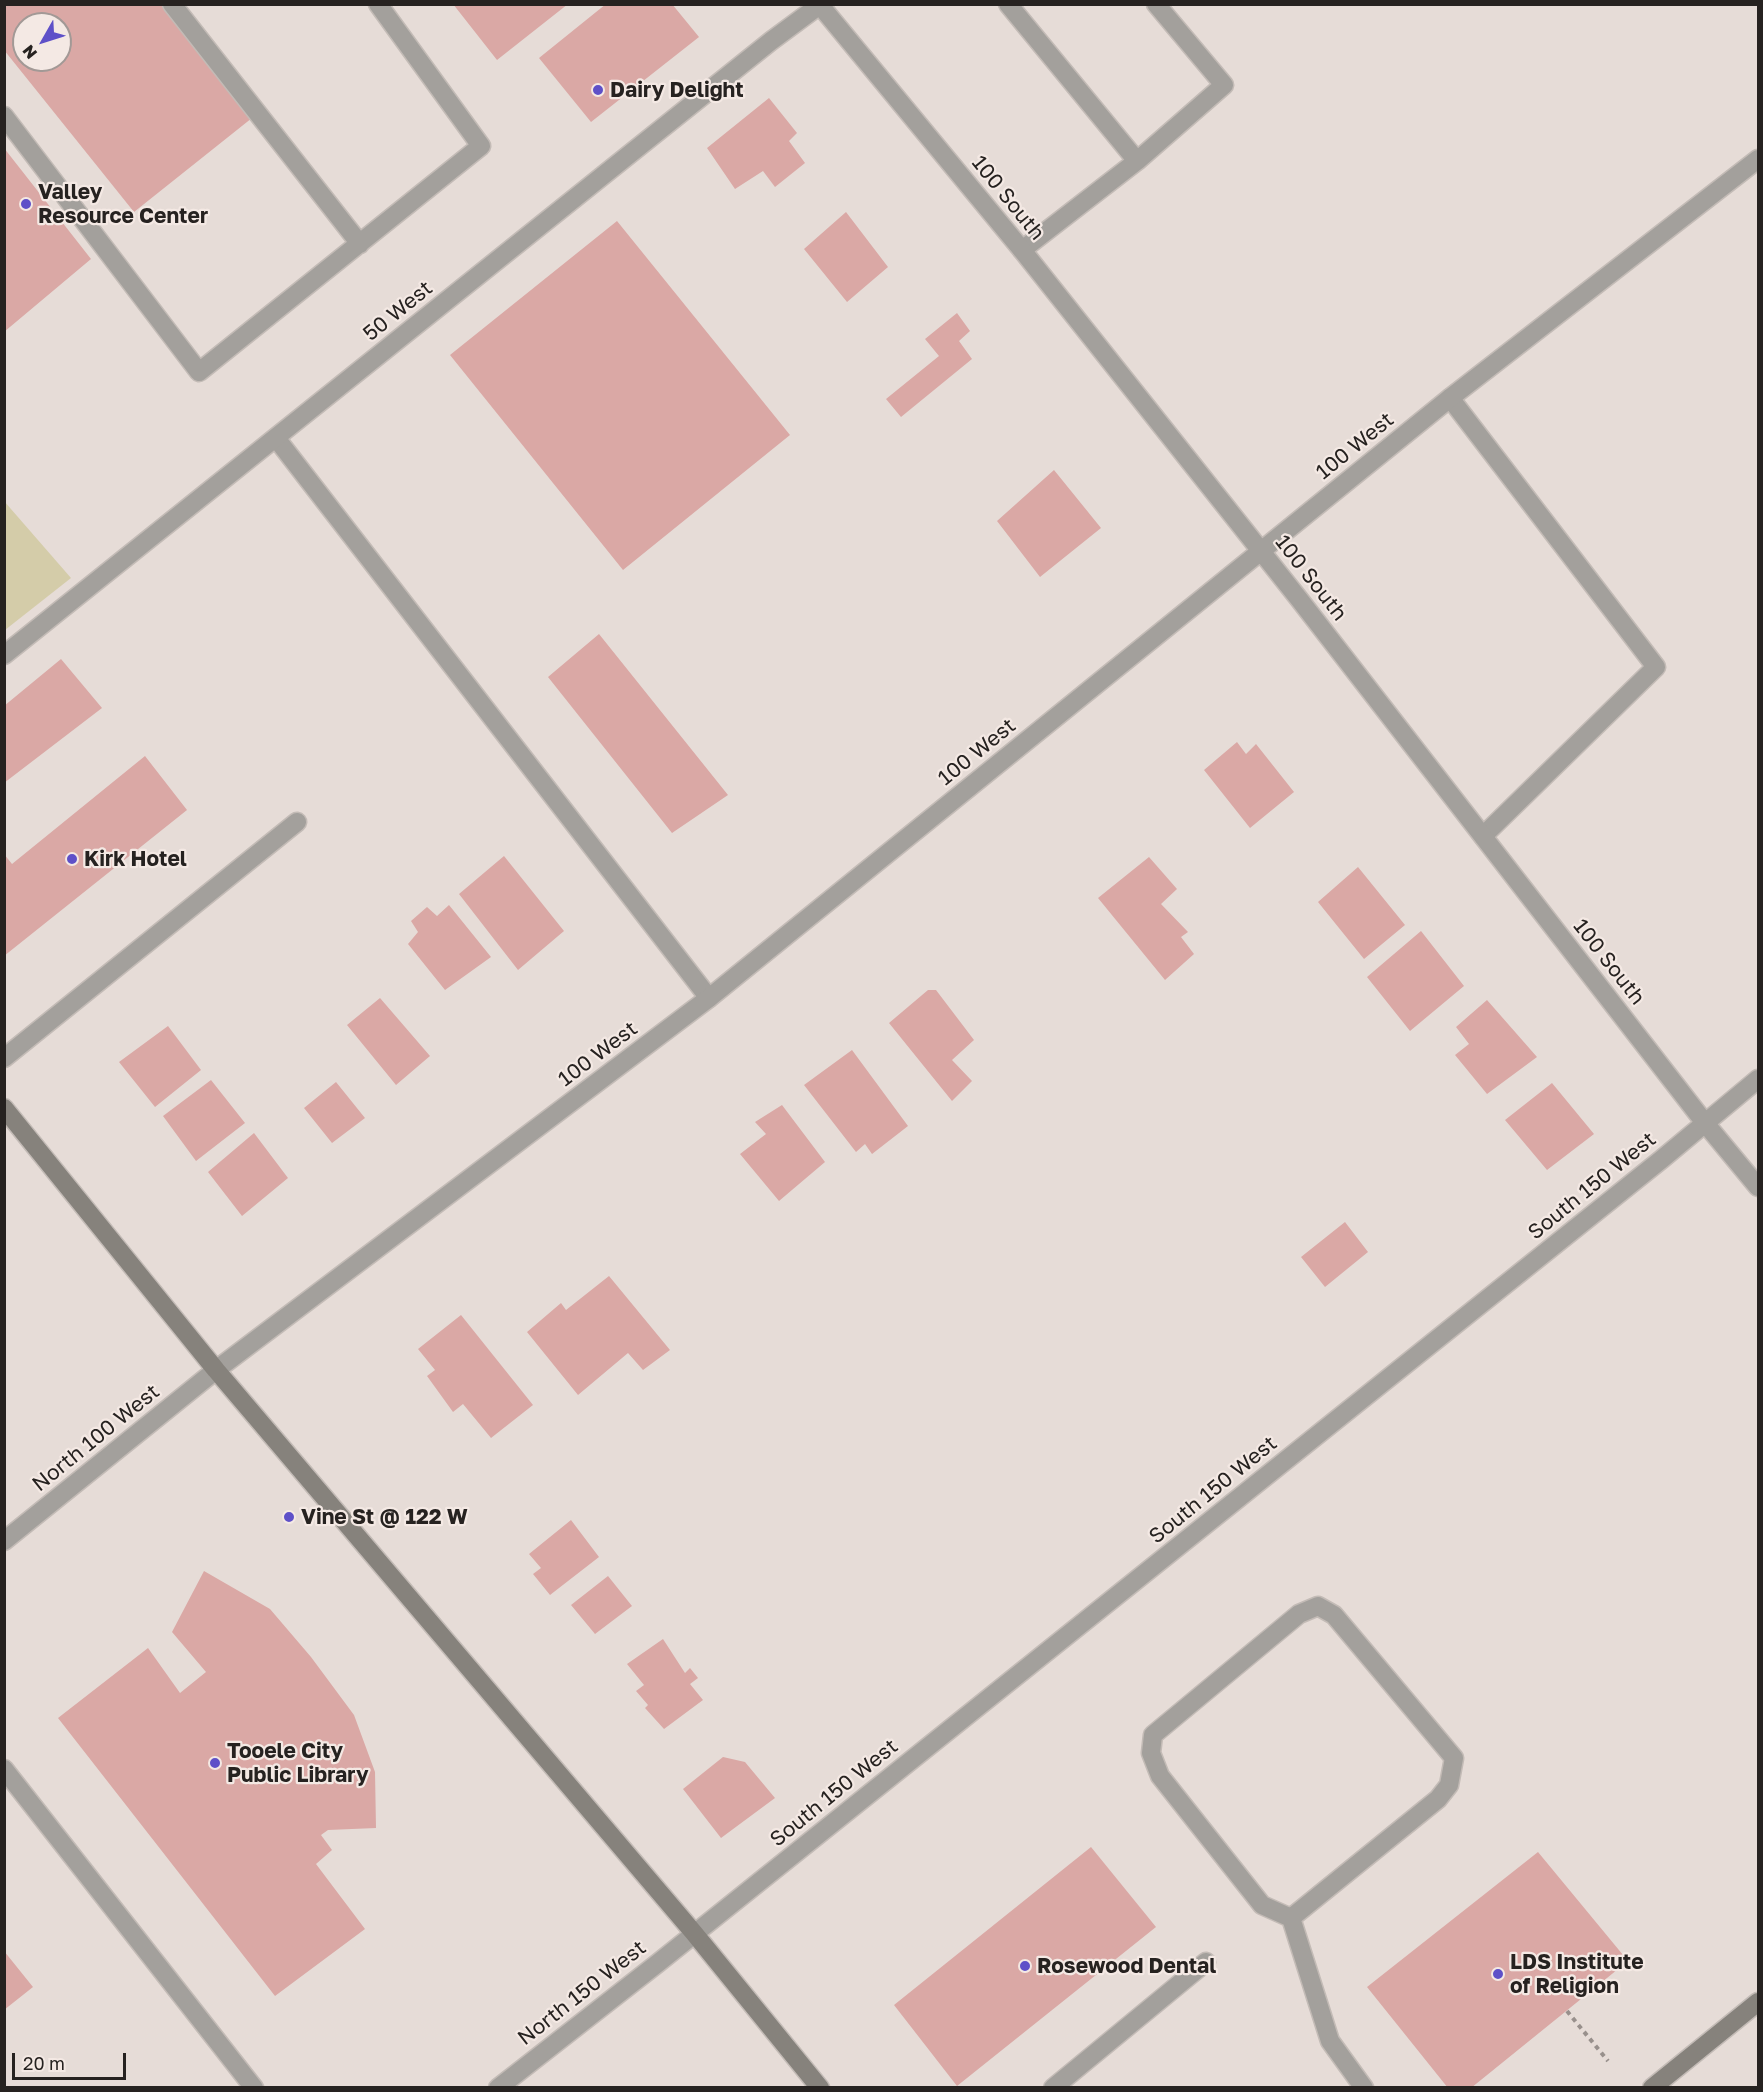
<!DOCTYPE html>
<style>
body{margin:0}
#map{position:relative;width:1763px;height:2092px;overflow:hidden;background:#e6dcd7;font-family:"Golos Text",sans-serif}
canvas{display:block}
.frame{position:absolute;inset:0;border:6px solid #262220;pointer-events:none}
.north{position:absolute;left:12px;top:12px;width:60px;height:60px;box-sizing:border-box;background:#f4e9e4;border:2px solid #a29996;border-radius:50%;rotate:231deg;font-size:16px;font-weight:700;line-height:24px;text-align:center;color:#262220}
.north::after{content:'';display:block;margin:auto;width:21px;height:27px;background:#5e50c8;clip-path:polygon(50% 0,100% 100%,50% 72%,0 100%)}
.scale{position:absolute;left:12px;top:2053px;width:114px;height:27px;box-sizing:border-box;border:3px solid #262220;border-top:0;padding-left:8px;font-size:18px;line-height:21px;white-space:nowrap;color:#262220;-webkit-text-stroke:4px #f4e9e4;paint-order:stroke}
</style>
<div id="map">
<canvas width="1763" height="2092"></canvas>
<div class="frame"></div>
<div class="north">N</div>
<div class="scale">20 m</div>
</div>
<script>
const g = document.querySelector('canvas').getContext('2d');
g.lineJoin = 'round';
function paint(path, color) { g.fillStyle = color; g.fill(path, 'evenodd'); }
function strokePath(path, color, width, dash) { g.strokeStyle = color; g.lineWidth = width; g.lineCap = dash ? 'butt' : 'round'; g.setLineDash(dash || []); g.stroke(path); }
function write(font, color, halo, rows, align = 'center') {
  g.font = font + ' "Golos Text",sans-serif'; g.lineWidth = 4.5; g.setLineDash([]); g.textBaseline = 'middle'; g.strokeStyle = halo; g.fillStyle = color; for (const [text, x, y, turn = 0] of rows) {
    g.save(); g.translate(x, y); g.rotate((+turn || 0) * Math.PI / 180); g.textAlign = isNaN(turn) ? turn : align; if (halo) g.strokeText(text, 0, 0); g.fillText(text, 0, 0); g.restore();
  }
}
paint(new Path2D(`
 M4,501L71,578L5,630H4Z`), '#d4cca9');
paint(new Path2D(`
 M4,4H162L252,118L134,212L4,50ZM24,24H60V60H24Z
 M453,4H568L497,60Z
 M606,4H672L699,37L591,122L539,58Z
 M769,98L797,133L789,141L805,163L775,187L763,171L735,189L707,148Z
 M4,148L91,259L4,332Z
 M846,212L888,267L847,302L804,249Z
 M617,221L790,435L623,570L450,355Z
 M957,313L970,331L959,341L972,359L901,417L886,399L939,356L925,339Z
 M1054,470L1101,528L1040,577L997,521Z
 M599,634L728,795L672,833L548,677Z
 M61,659L102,708L4,783V706Z
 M1237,742L1246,754L1256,744L1294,792L1250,828L1204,770Z
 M145,756L187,810L4,956V854L12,864Z
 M504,856L564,931L518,970L459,894Z
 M1149,857L1177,889L1161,904L1188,932L1181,937L1194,954L1165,980L1098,898Z
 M1358,867L1405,925L1364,959L1318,902Z
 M449,905L491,957L445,990L408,944L418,932L411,921L427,907L437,916Z
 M1421,931L1464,986L1410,1031L1367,977Z
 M928,990H936L974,1040L952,1060L972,1081L952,1101L889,1023Z
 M380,998L430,1056L396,1085L347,1025Z
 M1487,1000L1537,1057L1487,1094L1455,1055L1469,1044L1456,1027Z
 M168,1026L201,1070L155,1107L119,1062Z
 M852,1050L908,1126L872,1154L865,1144L856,1152L804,1085Z
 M211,1080L245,1123L196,1161L163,1116Z
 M336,1082L365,1118L332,1143L304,1108Z
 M1552,1083L1594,1134L1547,1170L1505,1120Z
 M782,1105L825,1162L779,1201L740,1154L766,1134L755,1122Z
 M254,1133L288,1178L242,1216L208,1172Z
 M1345,1222L1368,1252L1325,1287L1301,1257Z
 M609,1276L670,1350L643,1370L628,1353L578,1395L527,1332L561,1303L566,1310Z
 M461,1315L533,1405L491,1438L463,1404L453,1412L427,1376L435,1370L418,1349Z
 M571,1520L599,1557L550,1595L533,1574L541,1568L529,1554Z
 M204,1571L270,1609L311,1657L354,1715L375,1772L376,1828L328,1830L321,1835L332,1850L316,1864L365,1929L275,1996L58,1718L148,1648L180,1693L206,1672L172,1632Z
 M608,1576L632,1606L595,1634L571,1605Z
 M663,1639L685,1673L690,1668L698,1678L690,1684L703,1700L664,1729L645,1708L648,1705L636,1691L644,1685L627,1664Z
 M723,1757L745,1762L775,1798L721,1838L683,1789Z
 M1091,1847L1156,1927L957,2086L894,2005Z
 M1538,1852L1628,1961L1471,2088H1448L1367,1987Z
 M4,1951L33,1987L4,2010Z`), '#daa8a5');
const lane = new Path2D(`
 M172,4L360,244
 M1008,4L1137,161L1022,250
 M4,116L199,372L481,146L378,4
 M1137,161L1224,85L1156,4
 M1450,398L1656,667L1483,836
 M276,438L709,998
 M4,1058L297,822
 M1291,1918L1438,1799L1449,1785L1454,1758L1334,1615L1318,1606L1299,1614L1153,1735L1151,1753L1160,1776L1262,1905L1291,1918L1330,2041L1364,2088
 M1053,2088L1206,1962`);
const street = new Path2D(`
 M819,4L1022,250L1299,599L1705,1123L1758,1187
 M4,655L771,41L821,4
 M4,1541L216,1370L709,998L1450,398L1758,159
 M4,1769L254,2088
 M498,2088L658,1963L1662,1159L1758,1079`);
const secondary = new Path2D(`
 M4,1108L216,1370L694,1933L820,2088
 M1652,2088L1758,2002`);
strokePath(lane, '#c3bbb6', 21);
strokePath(street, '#c3bbb6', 21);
strokePath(secondary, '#c3bbb6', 21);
strokePath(new Path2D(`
 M1567,2011L1608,2061`), '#98908c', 4, [4.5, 4.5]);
strokePath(lane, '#a3a09c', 18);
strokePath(street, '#a3a09c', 18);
strokePath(secondary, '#86827c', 18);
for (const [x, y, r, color] of [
 [598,90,6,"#5e50c8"],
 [26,204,6,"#5e50c8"],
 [72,859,6,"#5e50c8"],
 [289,1517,6,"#5e50c8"],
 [215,1763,6,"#5e50c8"],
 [1025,1966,6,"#5e50c8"],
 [1498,1974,6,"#5e50c8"]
]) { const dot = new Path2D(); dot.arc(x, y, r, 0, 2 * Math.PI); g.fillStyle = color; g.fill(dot); strokePath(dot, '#f4e9e4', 2); }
write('bold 21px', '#262220', '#f4e9e4', [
 ["Dairy Delight",610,90],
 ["Valley",38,192],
 ["Resource Center",38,216],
 ["Kirk Hotel",84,859],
 ["Vine St @ 122 W",301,1517],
 ["Tooele City",227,1751],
 ["Public Library",227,1775],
 ["LDS Institute",1510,1962],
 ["of Religion",1510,1986],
 ["Rosewood Dental",1037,1966]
], 'left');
write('21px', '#262220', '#f4e9e4', [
 ["100 South",1008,198,51],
 ["50 West",398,311,-39],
 ["100 West",1355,446,-39],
 ["100 South",1311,578,52],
 ["100 West",977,752,-39],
 ["100 South",1609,962,52],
 ["100 West",598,1054,-37],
 ["South 150 West",1592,1186,-39],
 ["North 100 West",96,1438,-39],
 ["South 150 West",1213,1490,-39],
 ["South 150 West",834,1793,-39],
 ["North 150 West",582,1993,-38]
]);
</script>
